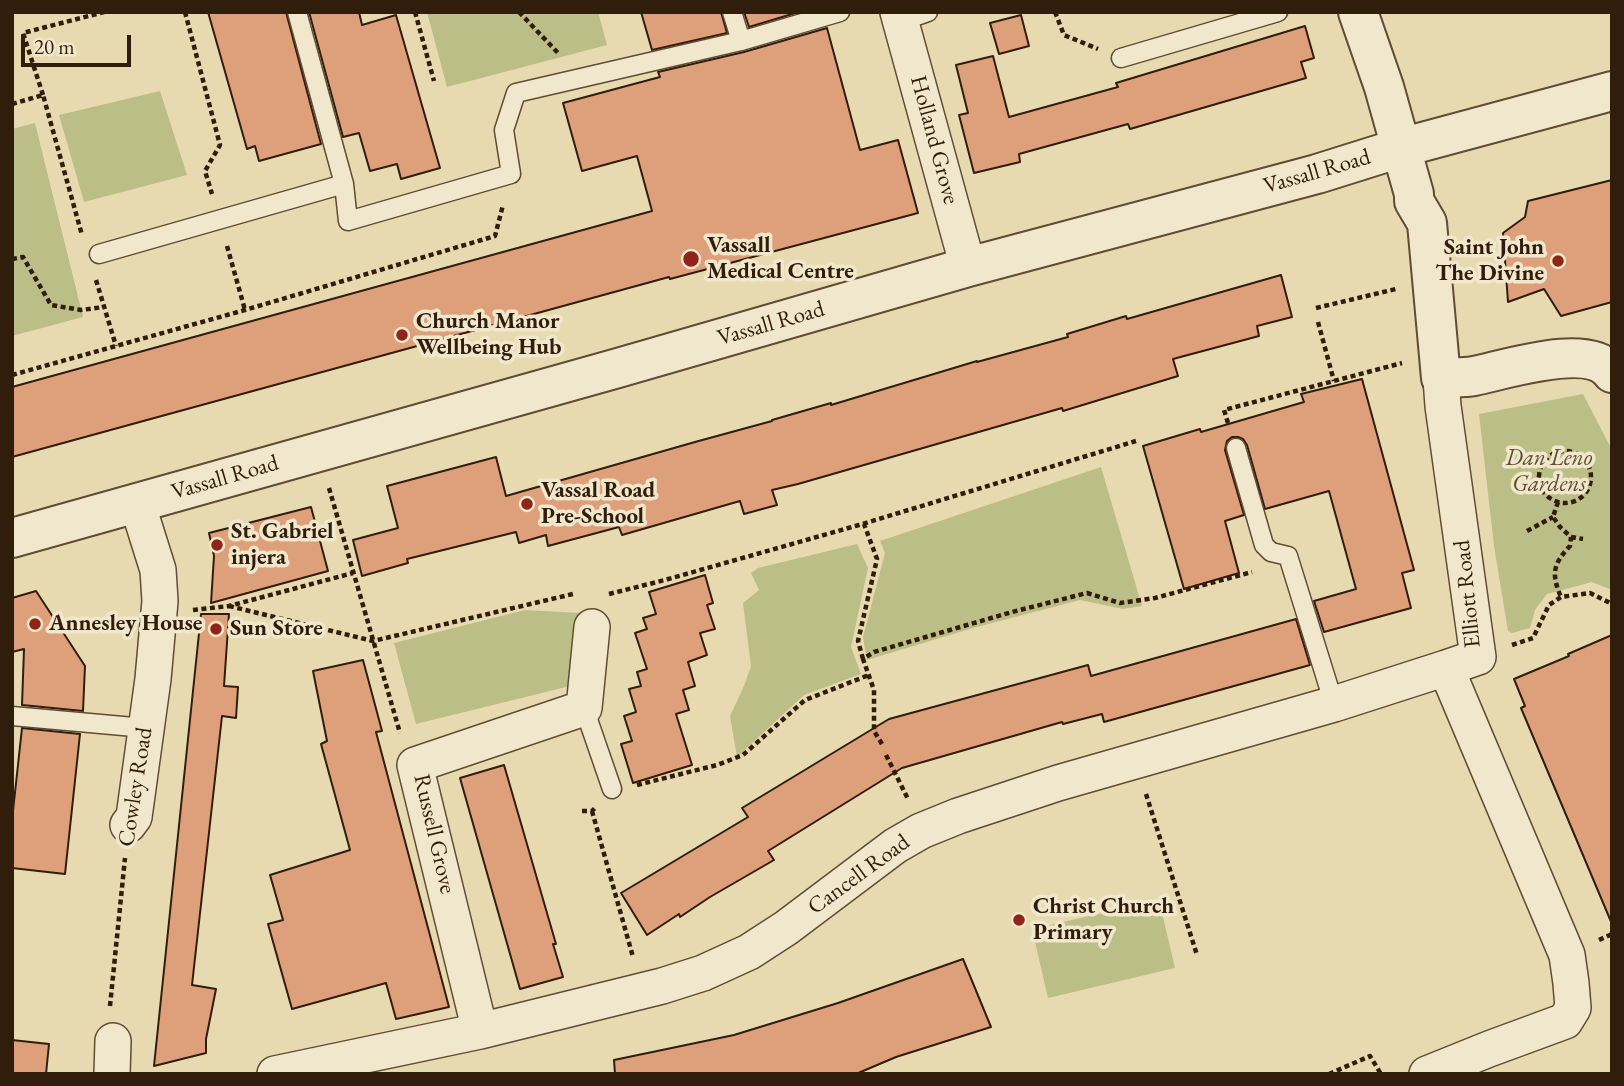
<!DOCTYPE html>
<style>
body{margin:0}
#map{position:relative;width:1624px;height:1086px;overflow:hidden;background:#e8dab0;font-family:"EB Garamond",serif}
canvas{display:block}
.frame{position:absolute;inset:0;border:14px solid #311d0b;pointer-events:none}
.scale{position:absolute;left:21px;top:35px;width:110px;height:32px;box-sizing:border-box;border:4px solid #311d0b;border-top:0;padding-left:9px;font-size:21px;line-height:24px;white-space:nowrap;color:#311d0b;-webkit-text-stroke:5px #f0e7cc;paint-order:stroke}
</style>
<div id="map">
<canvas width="1624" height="1086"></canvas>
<div class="frame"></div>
<div class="scale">20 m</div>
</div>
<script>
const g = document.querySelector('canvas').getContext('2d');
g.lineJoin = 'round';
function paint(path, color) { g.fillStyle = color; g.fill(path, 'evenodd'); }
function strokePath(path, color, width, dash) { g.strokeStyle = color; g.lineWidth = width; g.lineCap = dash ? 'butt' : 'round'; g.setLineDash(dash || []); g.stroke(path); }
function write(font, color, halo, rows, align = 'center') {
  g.font = font + ' "EB Garamond",serif'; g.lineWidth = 7; g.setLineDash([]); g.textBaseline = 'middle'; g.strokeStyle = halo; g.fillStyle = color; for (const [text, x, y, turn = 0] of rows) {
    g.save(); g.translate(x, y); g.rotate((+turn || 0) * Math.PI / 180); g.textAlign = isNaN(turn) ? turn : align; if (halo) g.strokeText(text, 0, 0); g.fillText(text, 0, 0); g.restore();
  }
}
paint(new Path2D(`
 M427,12H598L607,45L447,87Z
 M160,91L187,175L84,202L59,115Z
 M35,123L83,317L12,336V129Z
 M1583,394L1612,450V590L1592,582L1547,594L1535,610L1530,628L1512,633L1508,631L1494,546L1479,414Z
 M1101,467L1142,606L1123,609L1080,600L973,628L867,660L863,637L885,553L880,541Z
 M857,544L868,568L851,647L861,674L804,695L737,757L730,716L744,686L751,666L743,603L759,590L751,573L758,568Z
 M525,610L580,613L570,686L416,724L394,643Z
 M1159,900L1175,968L1048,998L1032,929Z`), '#bcbe87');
const building = new Path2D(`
 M208,12H286L321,144L259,161L255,146L247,149Z
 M309,12H359L362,25L396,15L440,168L401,179L397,164L370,171L359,133L343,137Z
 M641,12H721L727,33L652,50Z
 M744,12H799L749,27Z
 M1021,15L1029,46L999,54L990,23Z
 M1305,26L1314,58L1301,62L1306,78L1130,129L1128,124L1019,154L1020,162L974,173L959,115L968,113L956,65L993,56L1009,117L1118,87L1116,83Z
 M827,28L860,150L898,140L918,213L670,279L669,277L12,457V387L652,211L637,156L582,171L563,103L660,77L658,72L744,52Z
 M1612,180V302L1561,316L1544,289L1508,302L1503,233L1525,217L1528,201Z
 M1281,275L1292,317L1257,326L1259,336L1173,359L1178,376L1063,411L1062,408L798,484L772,490L777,505L744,514L740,501L622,535L619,527L548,546L546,535L519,543L516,532L407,559L408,563L362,576L353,540L398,528L387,486L496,457L506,496L695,442L772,421V420L831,403V405L977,361V362L1068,337L1067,334L1126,316L1127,319Z
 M1362,379L1414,570L1402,573L1411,608L1324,632L1314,601L1356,589L1329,491L1265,509L1247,445L1243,439L1238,437H1232L1227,441L1225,450L1244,515L1225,521L1239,573L1184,589L1143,446L1200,429L1201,432L1304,402L1301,394Z
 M311,507L328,571L211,603L214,556L209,533Z
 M705,575L713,603L707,605L715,629L700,633L707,655L688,662L695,686L683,690L689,710L676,714L692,765L633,783L621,744L632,741L624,716L636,712L629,689L641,686L637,672L647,669L635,633L647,629L643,618L656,614L649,592Z
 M36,591L85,666L83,711L22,705L24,649L12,652V598Z
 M201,614H229L224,686L238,687L236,718L222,716L192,985L216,989L206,1039V1053L154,1066Z
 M1296,619L1310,665L1104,722L1102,714L1063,724L1062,722L902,768L768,851L774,860L710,897L680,917L679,914L647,935L621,893L748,817L742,808L889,719L1088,665L1091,676Z
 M1612,635V924L1521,708L1525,706L1514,679L1569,656L1568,654Z
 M363,660L382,731L376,732L449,1007L396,1019L386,983L292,1009L268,924L283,920L270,875L350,850L321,744L327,741L313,671Z
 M22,728L80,734L65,874L12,868V820Z
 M504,765L556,944H553L563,977L520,989L460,778Z
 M963,959L991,1027L896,1057L856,1074H615L614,1060L734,1035L838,1003Z
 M12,1040L49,1044L46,1074H12Z`);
paint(building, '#de9f7b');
strokePath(building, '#311d0b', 2);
const service = new Path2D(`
 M297,12L344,184
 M732,12L741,41
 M902,21L928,12
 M1121,58L1278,12
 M99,254L344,184L348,221L511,174L504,130L516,93L741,41L840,12
 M1236,448L1264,545L1271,552L1288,556L1334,704
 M584,708L612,789
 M12,716L145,728`);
const minor = new Path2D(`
 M898,12L968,267
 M128,825L134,817L153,679L160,601L158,570L137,503
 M480,1031L415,765L584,708L592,627
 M112,1074L113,1041
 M275,1074L480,1031L662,986L703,973L749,952L786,928L895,846L921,831L958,816L1058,783L1334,704L1446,668
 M1427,1074L1489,1049L1565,1021L1573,1008L1571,983L1567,955L1446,668L1478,657L1443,406L1441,378`);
const tertiary = new Path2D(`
 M1358,12L1384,87L1414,194V201L1427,223L1441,378C1452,377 1463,378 1474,376C1505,370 1590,341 1612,373
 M12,538L618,368L968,267L1317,174L1400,148L1612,91`);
strokePath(service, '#5f4c34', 21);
strokePath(minor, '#5f4c34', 38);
strokePath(tertiary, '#5f4c34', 42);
strokePath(new Path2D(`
 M185,12L220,145L205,171L212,194
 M415,12L434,81
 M519,12L559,54
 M1055,12L1064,35L1098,49
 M43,95L23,33L104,12
 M12,104L43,95L82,235
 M227,246L245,310
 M12,259L23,257L51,305L81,310L104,307
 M96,280L116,346
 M1316,308L1396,289
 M1318,322L1334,381
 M12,375L245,310L495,236L503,205
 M1228,423L1224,410L1402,363
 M1539 477a26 26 0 1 1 52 0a26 26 0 1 1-52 0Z
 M329,488L400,733
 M1558,502L1553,517L1560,527L1571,537L1570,546C1553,564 1551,574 1561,597
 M1527,531L1553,517
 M1571,537L1583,539
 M609,594L665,580L859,525L1136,441
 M229,606L373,641L573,594
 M193,610L229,606L353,573
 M1512,645L1533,638L1549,605L1561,597L1590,593L1612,604
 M863,659L858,641L877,559L864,524
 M882,744L874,731V690L863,659L874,652L1012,612L1087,593L1120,603L1155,598L1252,572
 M886,755L908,799
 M637,785L717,765L743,755L805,700L869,675
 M1146,794L1197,955
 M582,811H592L595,808
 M592,811L633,957
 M1599,940L1612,934
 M110,1006L125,858
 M1329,1074L1370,1056L1381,1074`), '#311d0b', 4.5, [5, 3.5]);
strokePath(service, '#f0e7cc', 18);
strokePath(minor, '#f0e7cc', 35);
strokePath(tertiary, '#f0e7cc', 38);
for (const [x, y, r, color] of [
 [691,259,9,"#8f2418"],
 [1558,261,7,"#8f2418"],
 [402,335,7,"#8f2418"],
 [527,504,7,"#8f2418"],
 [217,545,7,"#8f2418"],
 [35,624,7,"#8f2418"],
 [216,629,7,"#8f2418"],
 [1019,920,7,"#8f2418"]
]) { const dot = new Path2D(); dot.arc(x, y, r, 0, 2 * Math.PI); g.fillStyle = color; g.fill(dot); strokePath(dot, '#f0e7cc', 2.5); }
write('23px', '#311d0b', '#f0e7cc', [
 ["Holland Grove",934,140,75],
 ["Vassall Road",1317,172,-16],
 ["Vassall Road",771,324,-16],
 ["Vassall Road",225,478,-16],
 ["Elliott Road",1468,594,-96],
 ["Cowley Road",136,787,-81],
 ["Russell Grove",434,834,77],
 ["Cancell Road",859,875,-36]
]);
write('bold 23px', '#311d0b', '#f0e7cc', [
 ["Vassall",707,246],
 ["Medical Centre",707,272],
 ["Saint John",1544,248,"right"],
 ["The Divine",1544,274,"right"],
 ["Church Manor",416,322],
 ["Wellbeing Hub",416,348],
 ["Vassal Road",541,491],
 ["Pre-School",541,517],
 ["St. Gabriel",231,532],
 ["injera",231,558],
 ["Annesley House",49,624],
 ["Sun Store",230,629],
 ["Christ Church",1033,907],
 ["Primary",1033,933]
], 'left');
write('italic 23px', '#5b4d30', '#f0e7cc', [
 ["Dan Leno",1549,459],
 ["Gardens",1549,485]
]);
</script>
